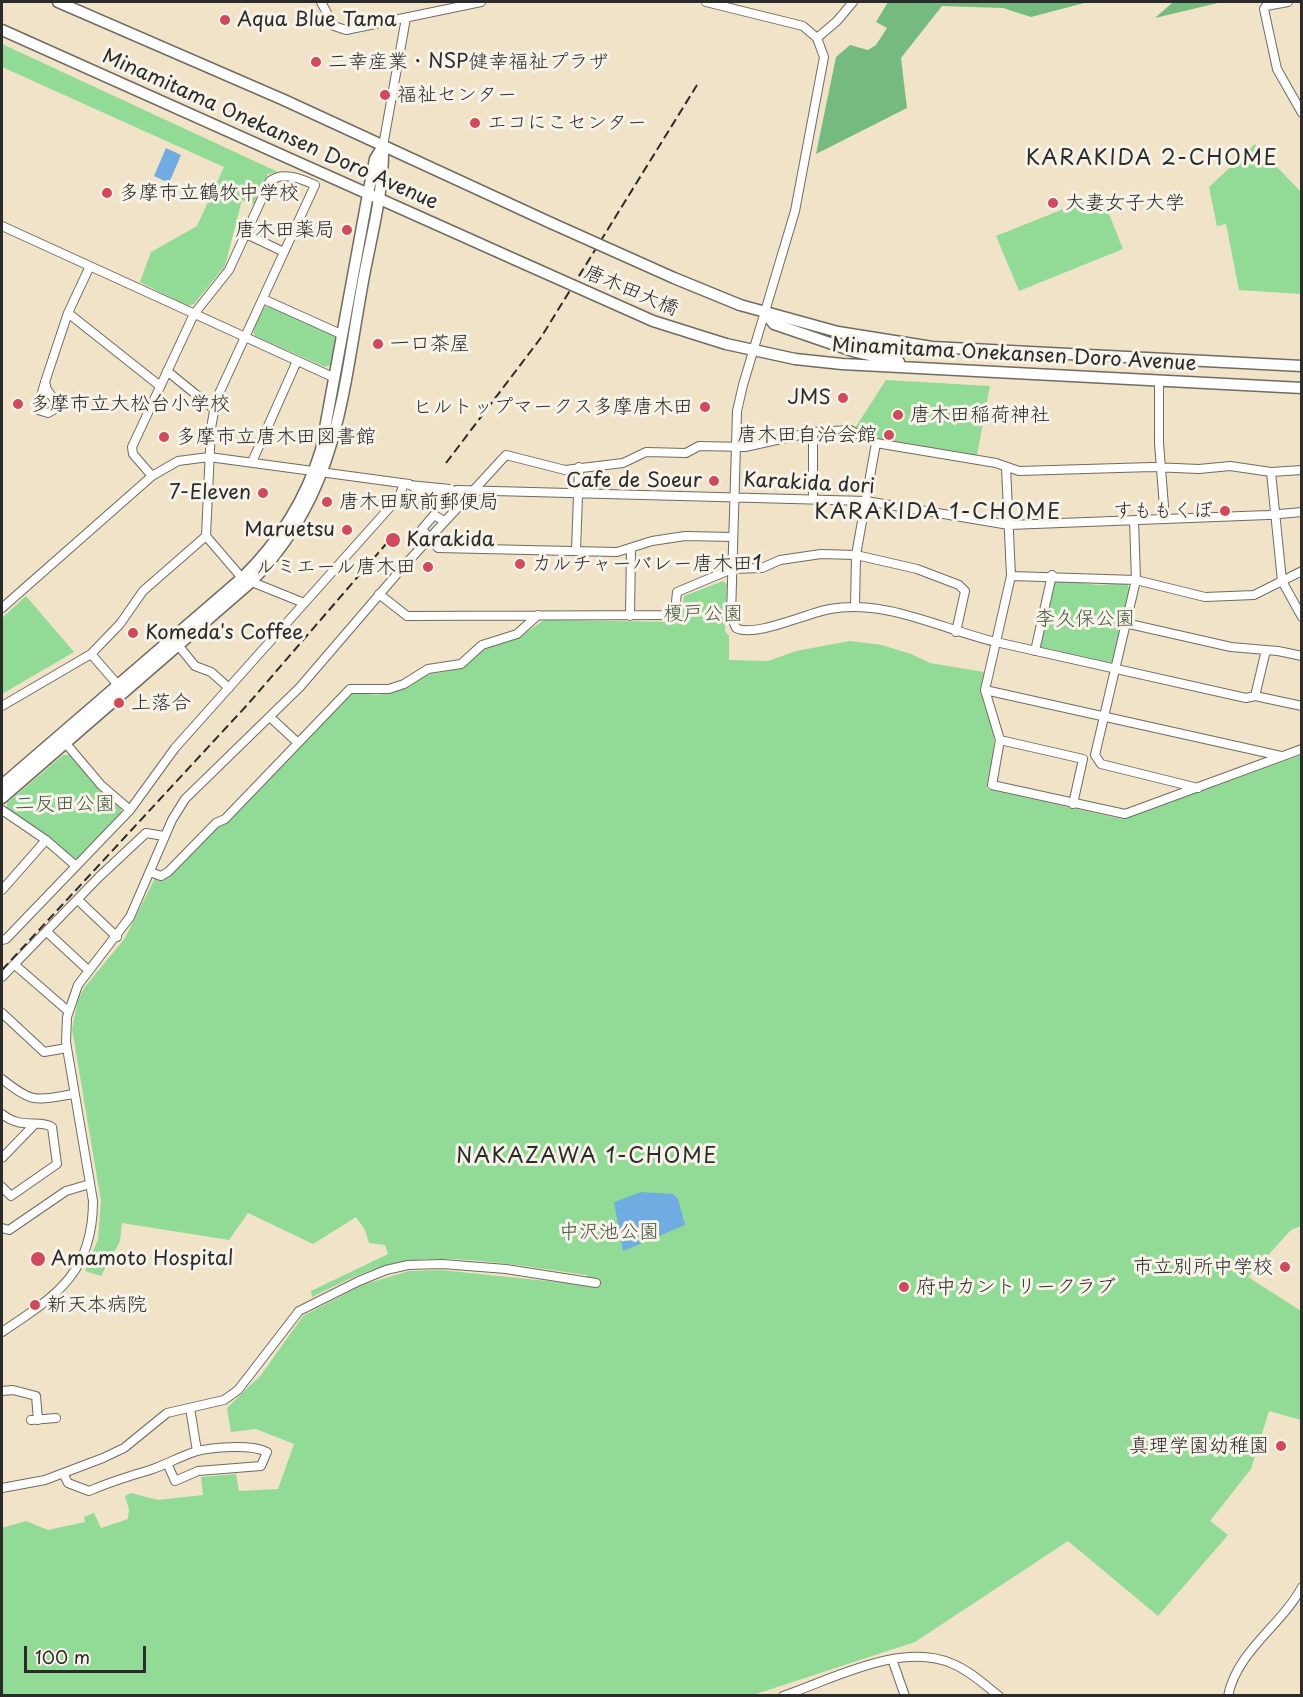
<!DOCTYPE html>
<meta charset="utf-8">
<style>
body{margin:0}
#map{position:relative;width:1303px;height:1697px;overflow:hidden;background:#f0e3c7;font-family:"Playpen Sans",sans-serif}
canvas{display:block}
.frame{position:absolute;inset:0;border:3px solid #2b2b2b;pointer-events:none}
.scale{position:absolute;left:24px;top:1646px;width:122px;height:27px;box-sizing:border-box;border:3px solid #2b2b2b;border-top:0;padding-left:8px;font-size:18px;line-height:21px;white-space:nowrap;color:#2b2b2b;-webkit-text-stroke:4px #f7f3e8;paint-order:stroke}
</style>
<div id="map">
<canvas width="1303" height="1697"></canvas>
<div class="frame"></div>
<div class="scale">100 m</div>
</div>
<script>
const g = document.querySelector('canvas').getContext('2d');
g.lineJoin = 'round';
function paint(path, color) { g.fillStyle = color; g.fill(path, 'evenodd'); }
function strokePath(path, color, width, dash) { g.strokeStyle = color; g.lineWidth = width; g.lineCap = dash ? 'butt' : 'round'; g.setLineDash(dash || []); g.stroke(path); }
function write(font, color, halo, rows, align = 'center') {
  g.font = font + ' "Playpen Sans","Klee One",sans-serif'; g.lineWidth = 6; g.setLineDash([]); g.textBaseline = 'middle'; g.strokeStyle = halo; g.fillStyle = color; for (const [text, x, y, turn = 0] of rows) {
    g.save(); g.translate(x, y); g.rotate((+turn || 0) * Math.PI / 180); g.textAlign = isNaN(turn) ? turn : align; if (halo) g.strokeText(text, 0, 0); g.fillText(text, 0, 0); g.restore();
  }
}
paint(new Path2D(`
 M2,44L278,172L268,174L254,204L242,200L225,266L194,304L188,306L140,282L151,252L197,226L224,167L2,67Z
 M1255,144L1301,192V294L1239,290L1226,224L1217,226L1209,187Z
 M1101,194L1123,249L1019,291L996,236Z
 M269,306L334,335L336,339L331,365L325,367L255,336L253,330L264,307Z
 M886,380L990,386L977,455L875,438L855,428Z
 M1059,580L1098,585L1126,583L1130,589L1113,663L1040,647L1054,583Z
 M723,581L727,584L725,631L729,636V660L768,661L796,651L850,641L882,645L911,654L930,663L984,672C976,709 992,708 994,737C995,754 988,773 987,789L1122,819L1301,755V1226L1291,1230L1248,1277L1301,1311V1420L1269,1411L1251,1469L1210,1521L1228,1535L1158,1616L1068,1541L915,1642L753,1695L2,1696V1528L26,1521L48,1530L85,1522L84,1517L94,1513L101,1528L128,1519L129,1509L125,1496L131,1493L158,1500L203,1495L201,1477L236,1474L239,1491L278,1489L294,1444L256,1429L231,1432L227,1408L261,1375L303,1316L362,1285L409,1271L441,1270L586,1285L587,1275C529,1268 440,1249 384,1266C359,1273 335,1286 312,1297L311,1291L388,1254L385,1245L369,1243L365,1230L356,1217L313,1244L248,1213L229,1240L122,1223L120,1241L101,1276L85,1271L98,1239L101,1201L72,1029L78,1000L84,988L125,938L155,878L163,880L170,876L219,825L228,822L352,692L376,695L390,693L426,675L463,668L485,649L520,637L544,620L680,622L684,596Z
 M26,596L74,652L2,694V618Z
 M63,755H71L98,788L121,807V814L79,858L73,859L7,809V803Z`), '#92db97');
paint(new Path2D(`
 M888,2H1088L1031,17L1003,8L942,6L901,58L907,108L816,154L836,57L850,45L868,50L876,45L887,28L876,22Z
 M1173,2H1222L1155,18Z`), '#75bb80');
paint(new Path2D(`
 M166,148L181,155L169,183L154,176Z
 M641,1192L673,1194L678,1199L685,1225L623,1251L614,1202Z`), '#70ace1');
const minor = new Path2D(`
 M321,2L334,26L346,30L481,2
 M706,2L803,26L817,38L824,57L795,211L743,385L737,411L731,616L736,628C754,638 807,613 830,609C887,599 941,629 996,642L1246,698L1255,696L1302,706
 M1288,2L1266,6L1264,9L1277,69L1302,113
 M817,38L837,21L853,2
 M383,146L406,18
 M2,226L335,378
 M246,234L284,252
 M263,299L343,335
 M68,313L160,386
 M167,371L214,409
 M1159,381V443L1165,519
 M45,382L47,390L57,403L55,409L48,413L38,410C40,397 44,385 48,373L68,313L90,266
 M813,432V499
 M252,462L297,361
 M1006,467L1011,576L985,690L1000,740L992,785L1125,814L1302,749
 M1271,472L1282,581L1302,617
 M457,490L866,501L1009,525L1268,515L1302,512
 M1134,520L1136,580L1095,755L1101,764L1198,788
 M444,521L434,515L422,529L438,548L617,552L652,541L685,536L733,537
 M206,536L242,578L304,603
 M576,551L579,467
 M1011,576L1136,580L1205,597L1254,595L1302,571
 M379,594L407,616L669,615L675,612L677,592L732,569L762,568L780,560L821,554L856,555L917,569L959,585L965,591L956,632
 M855,607L856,555L876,443
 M2,608L152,476L178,461L209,457L409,484
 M630,616L631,549
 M1125,623L1231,647L1278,651L1302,656
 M178,645L195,666L211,672L229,688
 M1035,651L1052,575
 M91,654L118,685
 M985,690L1281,756
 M1255,696L1266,650
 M2,706L91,654L120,624L143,591L206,536L211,428L216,400L315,185C302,179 283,171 270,181L229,270L194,314L132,447L133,454L152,476
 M271,718L298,743
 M63,740L101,785L130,810
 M1000,740L1083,759L1073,804
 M2,810L46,840L76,866
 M150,872L161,876L168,872L216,823L225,819L350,689H389L404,684L428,669L461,664L482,645L517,634L538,615
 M2,890L46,840
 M78,900L117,937
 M47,932L88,970
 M2,940L6,939L130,810L175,748L399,497L404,484
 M15,965L68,1011
 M2,977L99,877L146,833L164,836
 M2,1013L44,1052L67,1048
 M2,1079C33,1104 35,1100 74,1094
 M2,1114C22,1130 38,1119 52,1127L57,1164L11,1196L2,1187
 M2,1158L33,1126
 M2,1228L9,1230L66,1191L90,1184
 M2,1332C56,1296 93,1273 93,1201L66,1042L67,1017L78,985L130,917L172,820L185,799L300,687L403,567L506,455L565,470L623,463L646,452L686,453L699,446L745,447L813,432L850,430L876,443L996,463L1019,471L1152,467L1199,469L1230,466L1271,472L1302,470
 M2,1391L13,1390L36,1396L38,1420
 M190,1408L197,1451
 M31,1420L56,1418
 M63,1473L68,1483L89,1491C110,1482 129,1476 150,1470C165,1465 179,1457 194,1452C211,1447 251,1444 267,1452L261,1466L198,1471L175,1481L167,1463
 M2,1488L45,1480L103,1458L124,1448L167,1413L224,1400L238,1390L299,1311L359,1281L386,1270L408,1265L442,1264L506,1269L596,1283
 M892,1659L905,1696
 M783,1696C833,1679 902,1641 953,1664C970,1671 985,1685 999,1696
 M1228,1696C1237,1651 1281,1626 1302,1587`);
const major = new Path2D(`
 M58,2L284,100L551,223
 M2,30L525,264
 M740,305L838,332L932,347L1302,366
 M765,313L774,324L856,352L899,362
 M726,344L795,359L842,364L1302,388
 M2,785L242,578C278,543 306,499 321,450L368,194L375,159L383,146
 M2,798L251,582C338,494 342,396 363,281C371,237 384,191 383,146`);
strokePath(minor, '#706b62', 10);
strokePath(major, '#706b62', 13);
strokePath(minor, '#fff', 8);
strokePath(major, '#fff', 10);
strokePath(new Path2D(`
 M446,463L540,339L697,85
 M2,970L248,704L386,544`), '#2b2b2b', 2, [9, 4.5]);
const minorBridge = new Path2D(`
 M409,484C426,497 438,495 457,490
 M409,485L450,489`);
const majorBridge = new Path2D(`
 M551,223L674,278L740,305
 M525,264L653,321L726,344`);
strokePath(minorBridge, '#706b62', 10, []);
strokePath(majorBridge, '#706b62', 13, []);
strokePath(minorBridge, '#fff', 8);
strokePath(majorBridge, '#fff', 10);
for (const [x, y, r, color] of [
 [225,20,6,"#d1495b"],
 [316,62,6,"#d1495b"],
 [385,95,6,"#d1495b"],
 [475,123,6,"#d1495b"],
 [107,193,6,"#d1495b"],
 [1053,203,6,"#d1495b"],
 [347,230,6,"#d1495b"],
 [378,344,6,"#d1495b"],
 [843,398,6,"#d1495b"],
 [18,404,6,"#d1495b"],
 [705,407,6,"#d1495b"],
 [898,415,6,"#d1495b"],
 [889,435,6,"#d1495b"],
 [164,437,6,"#d1495b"],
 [714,481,6,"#d1495b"],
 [263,493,6,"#d1495b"],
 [327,502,6,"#d1495b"],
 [1225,511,6,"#d1495b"],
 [347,530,6,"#d1495b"],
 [393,540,8,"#d1495b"],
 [520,564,6,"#d1495b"],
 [428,567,6,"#d1495b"],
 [133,633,6,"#d1495b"],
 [119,703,6,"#d1495b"],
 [38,1259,8,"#d1495b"],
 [1285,1267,6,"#d1495b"],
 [904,1287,6,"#d1495b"],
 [35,1305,6,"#d1495b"],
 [1281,1446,6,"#d1495b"]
]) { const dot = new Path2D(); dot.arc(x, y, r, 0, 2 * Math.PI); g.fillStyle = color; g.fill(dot); strokePath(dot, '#f7f3e8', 2); }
write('20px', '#2b2b2b', '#f7f3e8', [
 ["Aqua Blue Tama",237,20],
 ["二幸産業・NSP健幸福祉プラザ",328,62],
 ["福祉センター",397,95],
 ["エコにこセンター",487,123],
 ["多摩市立鶴牧中学校",119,193],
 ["大妻女子大学",1065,203],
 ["唐木田薬局",335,230,"right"],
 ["一口茶屋",390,344],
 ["JMS",831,398,"right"],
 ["多摩市立大松台小学校",30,404],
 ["ヒルトップマークス多摩唐木田",693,407,"right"],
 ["唐木田稲荷神社",910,415],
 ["唐木田自治会館",877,435,"right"],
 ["多摩市立唐木田図書館",176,437],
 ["Cafe de Soeur",702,481,"right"],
 ["7-Eleven",251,493,"right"],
 ["唐木田駅前郵便局",339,502],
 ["すももくぼ",1213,511,"right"],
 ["Maruetsu",335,530,"right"],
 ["Karakida",406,540],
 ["カルチャーバレー唐木田1",532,564],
 ["ルミエール唐木田",416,567,"right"],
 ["Komeda's Coffee",145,633],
 ["上落合",131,703],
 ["Amamoto Hospital",51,1259],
 ["市立別所中学校",1273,1267,"right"],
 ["府中カントリークラブ",916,1287],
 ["新天本病院",47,1305],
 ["真理学園幼稚園",1269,1446,"right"]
], 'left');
write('20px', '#2b2b2b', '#f7f3e8', [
 ["Minamitama Onekansen Doro Avenue",270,130,24],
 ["唐木田大橋",631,291,23],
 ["Minamitama Onekansen Doro Avenue",1014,355,3],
 ["Karakida dori",809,484,3]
]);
write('20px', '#455746', '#f7f3e8', [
 ["榎戸公園",703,614],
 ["李久保公園",1085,619],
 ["二反田公園",65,804],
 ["中沢池公園",609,1232]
]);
g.letterSpacing = '1.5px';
write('21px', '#2b2b2b', '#f7f3e8', [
 ["KARAKIDA 2-CHOME",1152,159],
 ["KARAKIDA 1-CHOME",938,513],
 ["NAKAZAWA 1-CHOME",587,1157]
]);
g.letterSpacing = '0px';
</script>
